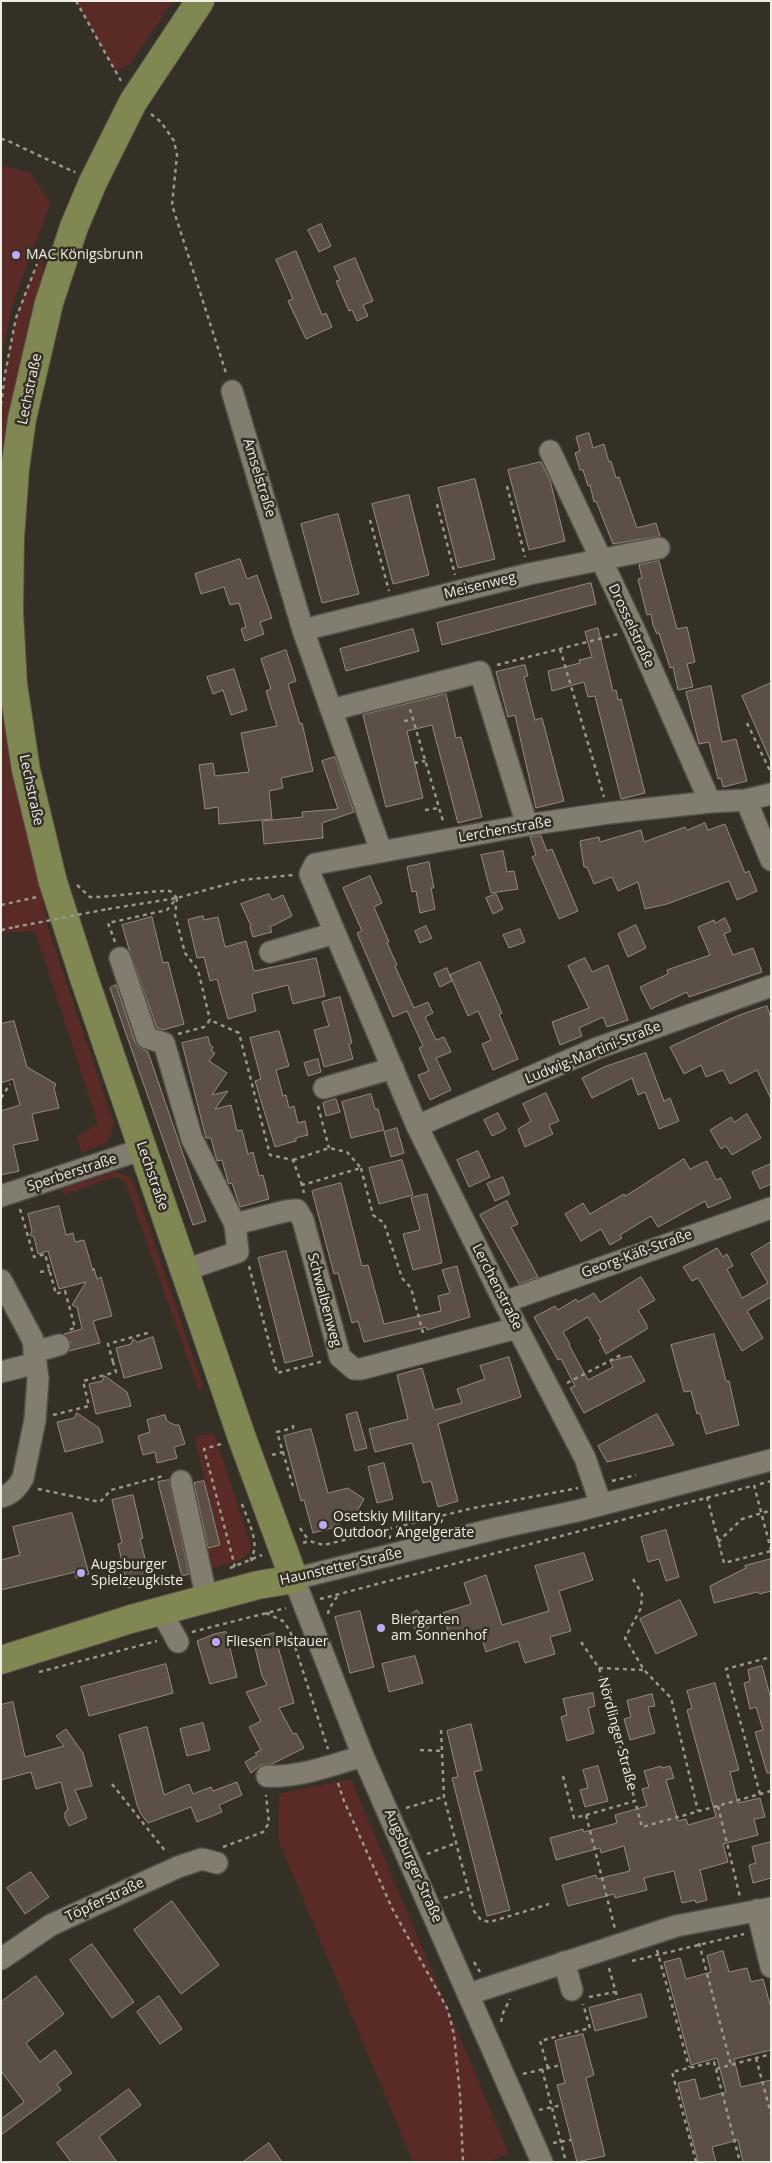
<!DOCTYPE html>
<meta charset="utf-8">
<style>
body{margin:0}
#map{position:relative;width:772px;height:2163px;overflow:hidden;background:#353025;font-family:"Open Sans",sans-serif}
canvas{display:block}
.frame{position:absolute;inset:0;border:2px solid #efece4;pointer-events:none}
</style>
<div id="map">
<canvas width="772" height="2163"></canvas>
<div class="frame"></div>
</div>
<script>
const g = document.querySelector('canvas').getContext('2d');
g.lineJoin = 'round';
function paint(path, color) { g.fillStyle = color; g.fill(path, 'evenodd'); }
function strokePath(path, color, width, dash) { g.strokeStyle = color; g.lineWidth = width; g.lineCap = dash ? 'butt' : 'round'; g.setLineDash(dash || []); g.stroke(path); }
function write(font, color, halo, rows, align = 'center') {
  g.font = font + ' "Open Sans",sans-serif'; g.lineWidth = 5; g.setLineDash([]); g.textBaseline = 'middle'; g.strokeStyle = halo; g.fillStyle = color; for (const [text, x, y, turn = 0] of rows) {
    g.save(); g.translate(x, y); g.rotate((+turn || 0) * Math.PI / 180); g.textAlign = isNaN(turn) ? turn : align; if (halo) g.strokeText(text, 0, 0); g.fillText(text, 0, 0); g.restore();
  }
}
paint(new Path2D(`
 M76,1H173L130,64L116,72Z
 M1,165L31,173L50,204L12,306L1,359Z
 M45,244L42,286L15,384L1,495C1,435 0,379 16,320C22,294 36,269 45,244Z
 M1,665L48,928L114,1124L108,1142L82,1153L76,1136L98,1124L35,931L1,933Z
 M116,1172L132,1178L204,1389L199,1391L125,1181L115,1177L63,1195L62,1189Z
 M214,1433L251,1546L249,1553L240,1560L211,1569L206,1549L221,1545L194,1437Z
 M351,1779L509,2154L487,2162H413L278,1839L279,1794Z`), '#5a2b26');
const building = new Path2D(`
 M321,224L331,246L319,252L308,230Z
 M296,251L322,315L326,313L332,327L306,339L288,301L293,299L276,260Z
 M355,258L373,301L363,305L368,316L357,321L352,310L349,311L336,281L340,280L334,267Z
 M589,433L593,448L604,444L609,462L611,461L616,478L619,477L637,528L656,523L660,536L613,544L596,501L594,502L590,485L588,486L583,470H580L575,453L580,451L576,437Z
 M541,462L550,480L565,541L529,550L508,470Z
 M475,479L495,559L458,568L438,488Z
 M409,495L429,575L393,584L372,504Z
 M338,514L359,594L322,603L301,524Z
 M240,559L247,579L257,575L272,618L260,622L264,634L245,641L241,629L246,627L239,603L230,605L224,587L201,594L195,574Z
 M659,561L677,629L687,627L695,662L687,664L693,687L678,690L673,667L670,668L659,633L657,634L653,625L651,614L647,615L638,579L642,578L639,565Z
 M591,583L596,604L442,645L437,623Z
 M598,628L613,691L616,690L618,700L621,699L645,793L621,799L595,696L588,697L584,682L552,691L548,671L580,663L579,660L592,657L585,632Z
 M413,629L419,651L346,671L340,649Z
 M286,650L296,681L288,684L300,724L302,723L313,771L281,778L283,788L269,791L272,819L219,824L218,807L205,809L199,765L213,763L215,776L249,772L241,733L277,726L266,691L271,689L261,659Z
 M525,665L528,676L524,677L535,720L542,718L564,801L536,808L515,715L508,717L496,672Z
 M234,669L247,710L231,715L223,690L213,694L207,677Z
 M771,683V762L742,696Z
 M711,686L722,742L736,739L747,781L723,787L721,778L718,779L709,742L699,744L686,692Z
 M446,694L456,738L461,737L482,817L458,823L432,725L407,731L423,798L386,807L363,715Z
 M335,757L354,812L322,823L323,838L264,844L262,821L303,817L302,812L338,809L322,761Z
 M705,823L708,830L725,824L745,873L749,871L757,891L737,900L729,881L667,904L645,909L638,882L618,891L612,877L594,884L587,867H584L580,841L599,837L600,842L641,830L644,842L685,827L687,830Z
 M541,836L547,851L552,849L578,911L559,919L532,857L536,855L530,837Z
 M503,851L507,872L514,871L518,889L491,893L481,855Z
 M429,862L434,888H431L435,909L420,913L416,891L412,892L407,867Z
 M370,876L382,903L374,907L389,942L387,943L397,965L395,966L414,1008L428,1002L433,1013L425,1017L436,1040L444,1037L451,1052L436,1058L451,1090L430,1100L418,1075L429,1071L419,1048L423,1046L407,1011L393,1017L357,933L362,931L343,888Z
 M269,894L272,900L283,895L292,916L270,927L272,932L253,937L250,927L251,926L241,904Z
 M496,894L503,909L493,914L486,898Z
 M203,916L204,920L218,917L225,947L246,941L254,971L316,958L325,996L293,1004L288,985L252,994L256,1011L228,1019L217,979L210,981L204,957L197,958L188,920Z
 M152,917L163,963L168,962L184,1024L163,1030L157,1028L129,949L122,925Z
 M725,918L731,931L724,934L733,955L753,948L762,972L689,997L687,992L651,1009L640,987L668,974L667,970L710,955L698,927L714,920L715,923Z
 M636,925L646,948L628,957L618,934Z
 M426,926L432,938L420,943L415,931Z
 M520,929L525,942L509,948L503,935Z
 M585,958L592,972L608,965L628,1020L607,1027L603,1017L579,1028L582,1036L560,1045L552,1022L589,1008L568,966Z
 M480,962L502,1013L499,1014L518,1059L493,1070L482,1044L491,1040L478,1011L468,1016L450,975Z
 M447,968L452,981L440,987L434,974Z
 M116,985L135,1042L139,1047L148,1052L206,1221L193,1225L110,988Z
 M340,997L352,1043L349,1044L353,1059L324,1067L314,1030L329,1026L322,1002Z
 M767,1006L771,1019V1099L757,1070L730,1084L723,1070L706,1077L701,1065L684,1074L670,1047L737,1016Z
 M14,1021L27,1067L56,1084L54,1088L59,1108L32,1114L38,1140L13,1145L19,1171L1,1175V1111L20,1105L13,1079L1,1083V1024Z
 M279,1031L289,1066L276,1070L283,1096L286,1095L289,1108L294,1106L298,1123L305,1121L308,1135L296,1138V1141L275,1147L255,1081L261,1079L250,1038Z
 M208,1037L210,1045L213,1047L211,1051L215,1053L209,1061L227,1073L212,1095L228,1091L215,1109L231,1105L237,1131L242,1130L248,1154L253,1152L259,1176L263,1175L269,1199L240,1207L232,1183L229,1184L228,1182L222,1160L217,1161L211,1138H206L182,1043Z
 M646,1053L664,1101L670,1098L679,1121L659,1129L645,1092L638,1095L632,1078L592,1098L582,1078L604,1067Z
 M318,1059L321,1072L308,1076L304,1063Z
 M546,1093L559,1121L549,1125L553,1134L525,1147L518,1129L531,1121L523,1104Z
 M371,1094L375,1109H378L384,1130L351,1138L342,1102Z
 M336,1099L340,1112L326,1116L323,1103Z
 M498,1113L506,1129L492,1136L484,1120Z
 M747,1114L761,1138L732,1155L726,1146L721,1149L710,1130L731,1117L734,1122Z
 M397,1128L404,1153L391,1157L384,1132Z
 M478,1151L490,1177L469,1187L457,1160Z
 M684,1159L690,1169L707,1161L716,1180L721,1178L731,1198L708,1208L705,1201L658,1227L651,1216L620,1235L622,1238L610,1245L601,1229L581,1241L565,1214L583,1203L590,1214L624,1194L625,1196Z
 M402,1160L413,1195L379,1204L369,1168Z
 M771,1164V1184L760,1189L752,1172Z
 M503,1177L510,1194L495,1201L487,1184Z
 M341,1183L362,1266L368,1265L384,1324L441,1311L438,1296L450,1293L442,1270L457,1266L470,1317L427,1330L426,1327L364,1342L358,1321L352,1323L338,1273L334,1274L312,1191Z
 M427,1194L442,1263L413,1270L403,1234L420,1230L411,1198Z
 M507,1201L518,1224L511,1227L538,1277L519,1284L480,1215Z
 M59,1206L66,1235L73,1233L75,1242L84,1240L93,1271L94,1268L97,1279L101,1277L112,1316L93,1321L100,1343L69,1351L71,1342L64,1334L82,1329L77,1307L72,1305L86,1282L59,1289L48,1251L38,1254L34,1237L30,1235L32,1231L28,1214Z
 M771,1242V1297L747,1311L763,1338L742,1351L698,1278L692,1281L683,1267L717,1248L723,1257L727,1254L733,1266L727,1269L742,1298L768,1283L751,1254Z
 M286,1251L313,1356L285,1363L258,1258Z
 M641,1277L655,1300L638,1310L647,1325V1329L606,1354L599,1340L601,1339L588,1317L563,1332L570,1344L569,1345L588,1380L613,1367L610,1361L631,1356L645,1381L584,1413L570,1388L575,1386L561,1359L558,1360L534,1317L555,1306L558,1310L576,1299L578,1302L594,1293L600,1302Z
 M714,1334L726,1381H729L739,1425L706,1434L700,1413L697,1414L691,1391L684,1392L671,1345Z
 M153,1337L162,1368L124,1378L116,1348L131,1344L133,1339L137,1342Z
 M509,1357L521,1397L438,1424L458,1501L438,1507L431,1481L423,1483L412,1443L375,1452L369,1429L408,1419L397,1375L422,1368L434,1410L462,1403L457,1389L485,1379L480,1366Z
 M105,1376L127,1392L131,1406L96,1414L89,1384L102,1381Z
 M357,1412L367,1448L355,1451L346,1415Z
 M77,1413L99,1428L103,1442L65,1452L57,1422L74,1418Z
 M657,1414L674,1445L607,1462L598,1446Z
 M165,1415L167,1421L175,1425H179L185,1444L174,1447L177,1458L157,1463L155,1452L143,1455L138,1436L150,1432L147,1420Z
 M311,1429L328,1493L348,1488L364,1499L355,1515L338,1520L339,1526L313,1533L304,1500L301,1501L284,1436Z
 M384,1463L393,1499L377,1503L368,1467Z
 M169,1480L189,1574L182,1576L158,1482Z
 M204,1481L220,1545L208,1548L194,1483Z
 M133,1495L143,1538L140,1539L151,1582L128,1588L118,1544L122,1543L112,1500Z
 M72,1513L89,1574L76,1578L75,1572L1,1590V1560L20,1555L13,1527Z
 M666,1530L679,1577L666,1581L659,1559L648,1562L641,1537Z
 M584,1553L593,1580L559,1591L571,1631L550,1637L555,1654L525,1663L518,1641L486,1652L480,1632L452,1642L442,1613L471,1604L464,1583L486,1575L502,1625L549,1611L535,1566Z
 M771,1559V1591L760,1594L757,1592L714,1603L710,1586L746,1568L745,1566Z
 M680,1600L697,1635L656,1654L640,1619Z
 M417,1610L430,1626L419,1634L407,1618Z
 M360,1611L374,1667L350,1673L335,1617Z
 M226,1632L237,1677L210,1684L197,1641L214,1634Z
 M274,1633L294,1703L279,1708L293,1734L296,1733L304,1748L272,1764L261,1765L251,1773L245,1762L257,1755L255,1753L261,1750L249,1727L261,1721L246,1692L267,1685L262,1676L253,1639Z
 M415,1656L423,1683L389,1692L382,1664Z
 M166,1664L173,1693L89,1716L81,1687Z
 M762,1666L771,1699V1773H767L755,1732L763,1730L756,1707L750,1709L744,1683L750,1681L748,1670Z
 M715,1683L739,1770L730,1772L738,1803L760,1798L765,1817L754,1819L758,1835L723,1844L728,1862L700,1870L707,1900L696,1903L695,1900L682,1903L674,1871L644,1878L647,1890L615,1898L614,1894L568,1906L562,1885L596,1875L597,1879L630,1871L624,1846L601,1853L600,1848L556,1860L550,1838L583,1829L584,1832L617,1823L615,1815L647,1806L642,1789L649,1787L644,1771L661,1766L662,1768L670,1766L674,1778L666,1780L678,1821L686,1819L688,1825L716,1817L687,1710L692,1708L687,1691Z
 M593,1693L595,1706L588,1708L594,1733L567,1741L561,1717L567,1715L563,1699Z
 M652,1694L655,1706L648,1707L655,1733L630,1740L624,1719L631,1717L627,1701Z
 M13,1702L25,1757L64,1746L56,1736L66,1729L83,1753L92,1786L75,1790L87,1818L69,1826L65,1818V1812L68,1810L61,1782L36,1789L31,1772L1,1780V1705Z
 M203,1723L210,1750L187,1756L180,1729Z
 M471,1724L482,1770L474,1772L510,1910L487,1916L452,1778L458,1777L447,1731Z
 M147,1727L164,1795L189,1784L193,1794L211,1787L213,1791L237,1782L242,1795L219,1805L222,1812L197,1822L191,1807L148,1823L141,1814L137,1805L119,1735Z
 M598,1766L608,1801L585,1807L580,1790L588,1788L583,1770Z
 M771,1842V1878L753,1883L749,1865L756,1863L752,1847Z
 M31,1872L49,1897L25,1914L7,1888Z
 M172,1901L219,1965L181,1994L134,1930Z
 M92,1944L134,2002L112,2018L70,1960Z
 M723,1951L729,1972L747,1968L751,1982L763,1979L771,2008V2050L734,2059L741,2087L771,2080V2162H743L738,2140L712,2147L716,2162H698L678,2083L695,2079L700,2099L726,2092L717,2058L691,2065L664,1962L680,1958L686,1979L711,1972L707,1956Z
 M36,1976L64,2014L26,2043L40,2062L55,2050L72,2073L57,2084L61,2090L1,2135V2119L24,2102L1,2071V2002Z
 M641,1994L647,2017L595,2031L589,2008Z
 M159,1996L182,2029L160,2044L137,2012Z
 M583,2034L594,2075L586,2078L605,2156L577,2162L557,2085L565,2083L555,2041Z
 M129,2089L141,2105L99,2137L117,2162H71L57,2143Z
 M269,2143L282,2162H243Z`);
paint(building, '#5b4f46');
strokePath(building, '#978a80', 1);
const minor = new Path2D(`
 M232,391L303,630L381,851
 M550,451L634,629L710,802
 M303,630L529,574L659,548
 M331,710L480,672L527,825
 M746,800L771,860
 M270,952L335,933
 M120,958L147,1038L164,1043L192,1139L235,1224
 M324,1088L393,1068
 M417,1126L595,1049L771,986
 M1,1196L143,1149
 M185,1270L238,1252L235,1224L286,1211L297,1210L303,1220L340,1357L354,1369H361L517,1328
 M1,1280L33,1340L38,1379L35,1420L23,1478C18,1487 11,1495 1,1497
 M504,1302L771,1208
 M34,1352L59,1345
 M1,1372L36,1363
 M181,1481L207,1600
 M601,1505L585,1458L504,1302L417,1126L310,874L315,864L527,825L609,813L710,802L746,800L771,794
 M161,1611L178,1642
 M267,1776C299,1778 332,1765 363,1756
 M757,1910L771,1967
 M1,1959L51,1925L178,1867L202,1859L217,1863
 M564,1962L572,1990
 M469,1994L676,1926L771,1908
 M542,2162L363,1756L294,1579L498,1528L577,1511L771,1460`);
const major = new Path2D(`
 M1,1660L131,1619L258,1585L294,1579L242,1438L84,978L53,882L26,770L13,684L9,612L10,538L15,469L22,419L49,303L74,227L93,182L133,102L200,1`);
strokePath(minor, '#534f45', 24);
strokePath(major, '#534f45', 30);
strokePath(new Path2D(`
 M76,1L121,81
 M151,114L161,122L174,141L177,155L172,205L226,373
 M1,139L6,140L74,172L75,171
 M1,405L5,374L16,318L37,264
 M507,486L525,557
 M437,504L455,575
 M370,520L389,591
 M560,649L604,797
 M497,665L618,634
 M410,709L443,821
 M404,721L413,720
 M747,723L771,773
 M414,763L425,761
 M425,810L439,808
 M77,885L90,897C117,897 143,891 170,891L177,898
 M177,898L175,915L185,953L198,970L210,1020
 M1,905L37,897
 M108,909L177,898L242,880L293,875
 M1,930L15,927
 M115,942L108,923L167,910L176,899
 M178,1034L204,1027L210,1020L239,1033L270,1155L293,1160L302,1185
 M1,1098L10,1084
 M318,1106L329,1148
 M293,1160L329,1148L347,1152L361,1168L302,1185L304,1193
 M361,1168L373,1215L384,1223L402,1278L411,1288L423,1333
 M20,1209L34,1257L45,1254L56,1294L65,1291L75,1328L68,1330
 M249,1266L277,1373L324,1361
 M40,1272L50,1270
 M113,1362L108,1344L151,1332
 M567,1383L621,1355
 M53,1415L89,1406L83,1381L116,1372L113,1362L110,1363
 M293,1425V1428L277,1432L294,1490
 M221,1444L204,1449L235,1567
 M272,1455L283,1452
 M612,1481L636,1475
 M760,1484L771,1481
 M754,1485L771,1550
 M38,1489L100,1502L111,1490L163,1476
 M707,1497L724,1563L771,1551
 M242,1504C247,1519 261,1544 251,1558L253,1565
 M300,1528L309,1541
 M718,1542L742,1519L769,1511
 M303,1543L309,1541L324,1545L469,1509L578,1488
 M230,1568L262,1555
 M633,1579L642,1594L641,1608L625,1638L644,1670L671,1698L698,1811
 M320,1599L752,1486
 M266,1613L283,1621L290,1631L328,1749
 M328,1614L329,1609L338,1595
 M192,1632L286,1608
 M581,1642L599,1668L635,1801
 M599,1668L643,1670
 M39,1672L157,1641
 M441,1730L444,1797L474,1911L481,1920L490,1922L549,1904
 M420,1750L443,1751
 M563,1776L574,1818L586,1815L615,1929
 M338,1783L344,1801L392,1908L448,2010L454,2035L460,2095L463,2162
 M112,1784L166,1852
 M760,1794L726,1669L771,1657
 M718,1806L740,1897
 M406,1808L443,1797
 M586,1815L635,1801L642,1827L771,1791
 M223,1847L263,1832L269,1823L266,1795
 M427,1854L456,1843
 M444,1898L468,1890
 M699,1943L731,2065
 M657,1950L689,2067
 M632,1961L744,1934
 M474,1962L480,1972
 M609,1968L618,2000
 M589,1997L615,1992
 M501,2022L503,2013L510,1999
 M756,2058L771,2114
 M548,2068L540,2041L590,2028L583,2004
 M542,2069L566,2162
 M716,2069L740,2162
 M523,2074L561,2065
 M539,2110L562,2105
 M553,2143L571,2140
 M696,2162L672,2072L714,2062L716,2069L771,2054`), '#9a968c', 2.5, [4, 4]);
strokePath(minor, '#837d70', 21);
strokePath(major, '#818753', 28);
strokePath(new Path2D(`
 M15,927L108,909`), '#9a968c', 2.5, [4, 4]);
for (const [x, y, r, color] of [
 [16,255,5,"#bfa8f4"],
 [323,1525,5,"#bfa8f4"],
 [81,1573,5,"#bfa8f4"],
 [381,1628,5,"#bfa8f4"],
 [216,1642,5,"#bfa8f4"]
]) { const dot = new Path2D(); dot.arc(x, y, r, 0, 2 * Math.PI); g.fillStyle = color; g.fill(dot); strokePath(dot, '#353025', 2); }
write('14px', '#efece4', '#353025', [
 ["MAC Königsbrunn",26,255],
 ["Osetskiy Military,",333,1517],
 ["Outdoor, Angelgeräte",333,1533],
 ["Augsburger",91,1565],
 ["Spielzeugkiste",91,1581],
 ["Biergarten",391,1620],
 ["am Sonnenhof",391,1636],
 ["Fliesen Pistauer",226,1642]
], 'left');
write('14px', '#efece4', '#353025', [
 ["Lechstraße",30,389,-78],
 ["Amselstraße",259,478,73],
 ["Meisenweg",480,586,-14],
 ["Drosselstraße",631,626,65],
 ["Lechstraße",31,790,78],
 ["Lerchenstraße",505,830,-10],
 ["Ludwig-Martini-Straße",593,1053,-22],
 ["Sperberstraße",72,1173,-18],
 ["Lechstraße",152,1176,71],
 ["Georg-Käß-Straße",637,1254,-20],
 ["Lerchenstraße",497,1287,63],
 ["Schwalbenweg",324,1300,75],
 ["Haunstetter Straße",341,1567,-13],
 ["Nördlinger Straße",617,1734,75],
 ["Augsburger Straße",413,1866,66],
 ["Töpferstraße",105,1900,-25]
]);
</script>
